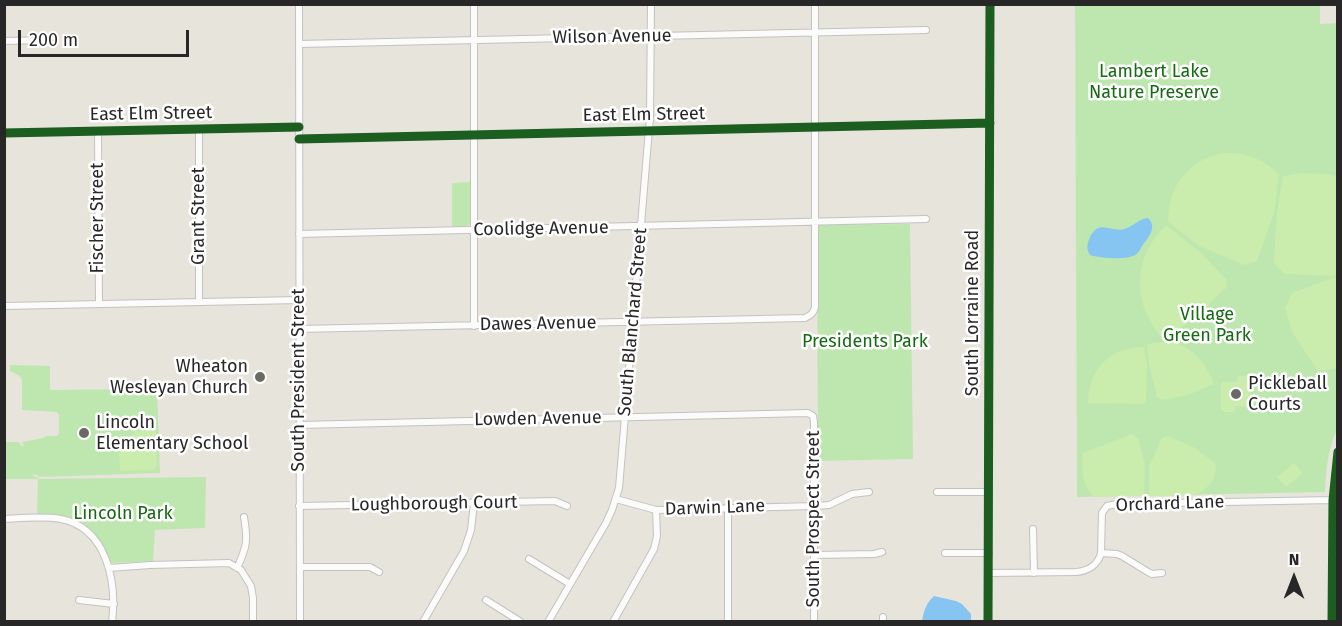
<!DOCTYPE html>
<style>
body{margin:0}
#map{position:relative;width:1342px;height:626px;overflow:hidden;background:#e7e4dc;font-family:"Fira Sans",sans-serif}
canvas{display:block}
.frame{position:absolute;inset:0;border:6px solid #272727;pointer-events:none}
.north{position:absolute;left:1264px;top:548px;width:60px;height:60px;-webkit-text-stroke:4px #fff;paint-order:stroke;rotate:0deg;font-size:16px;font-weight:700;line-height:24px;text-align:center;color:#272727}
.north::after{content:'';display:block;margin:auto;width:21px;height:27px;background:#272727;clip-path:polygon(50% 0,100% 100%,50% 72%,0 100%)}
.scale{position:absolute;left:18px;top:30px;width:171px;height:27px;box-sizing:border-box;border:3px solid #272727;border-top:0;padding-left:8px;font-size:18px;line-height:21px;white-space:nowrap;color:#272727;-webkit-text-stroke:4px #fff;paint-order:stroke}
</style>
<div id="map">
<canvas width="1342" height="626"></canvas>
<div class="frame"></div>
<div class="north">N</div>
<div class="scale">200 m</div>
</div>
<script>
const g = document.querySelector('canvas').getContext('2d');
g.lineJoin = 'round';
function paint(path, color) { g.fillStyle = color; g.fill(path, 'evenodd'); }
function strokePath(path, color, width, dash) { g.strokeStyle = color; g.lineWidth = width; g.lineCap = dash ? 'butt' : 'round'; g.setLineDash(dash || []); g.stroke(path); }
function write(font, color, halo, rows, align = 'center') {
  g.font = font + ' "Fira Sans",sans-serif'; g.lineWidth = 5; g.setLineDash([]); g.textBaseline = 'middle'; g.strokeStyle = halo; g.fillStyle = color; for (const [text, x, y, turn = 0] of rows) {
    g.save(); g.translate(x, y); g.rotate((+turn || 0) * Math.PI / 180); g.textAlign = isNaN(turn) ? turn : align; if (halo) g.strokeText(text, 0, 0); g.fillText(text, 0, 0); g.restore();
  }
}
paint(new Path2D(`
 M1075,5H1320V24L1337,23L1338,427C1328,448 1326,469 1325,492L1077,497Z
 M470,182L471,221C468,229 460,227 452,227V183Z
 M910,224L913,459L818,461L817,225Z
 M10,365L50,366V390L157,389L160,473L39,477L37,475L33,474V476L37,477L39,479L206,477L205,528L155,530L153,561L113,563L109,561C103,541 87,522 66,516C57,514 47,515 37,515L38,479H5V442H19L21,446H24L22,442L43,438L46,436H57L59,433V415L57,412L22,410V380L20,376L10,371Z`), '#bee7b0');
paint(new Path2D(`
 M1224,153C1247,152 1263,159 1279,174L1274,213L1257,261L1245,265L1199,246L1168,222C1169,185 1187,160 1224,153Z
 M1303,173L1326,174L1337,177V275L1333,276L1284,274L1274,263L1277,212L1283,176Z
 M1166,225L1201,253L1227,280L1226,288L1196,317L1164,340C1132,305 1131,259 1166,225Z
 M1332,278H1337V368L1318,371L1292,332L1285,308L1292,293Z
 M1170,342C1193,347 1206,362 1214,384L1188,395L1162,400L1157,397L1149,364L1147,345L1153,343Z
 M1144,347L1147,365L1146,401L1142,404L1088,403C1089,368 1109,348 1144,347Z
 M1238,376H1250L1251,378V405L1249,407L1236,406L1234,412H1224L1221,410V384L1223,382H1236Z
 M135,431H156L157,466L153,470L120,471L119,451Z
 M1132,434L1138,438L1145,466L1144,496L1094,497C1081,483 1082,471 1083,453Z
 M1168,436L1195,448L1215,463C1218,478 1208,491 1193,495C1182,497 1161,496 1149,496V466L1162,438Z
 M1294,463L1303,473L1286,487L1277,477Z`), '#caecad');
paint(new Path2D(`
 M1148,218C1158,227 1148,238 1142,246C1140,250 1137,255 1133,256C1123,260 1099,258 1090,255C1086,249 1087,244 1090,237C1100,217 1112,235 1127,228C1135,225 1139,219 1148,218Z
 M934,596L956,601L962,604L971,614V621H922C924,611 926,603 934,596Z`), '#86c4f2');
const minor = new Path2D(`
 M299,4L300,622
 M474,4V326
 M4,41L49,40
 M299,44L926,30
 M199,129V302
 M98,131L99,304
 M4,133L299,127
 M299,139L990,123
 M299,234L926,219
 M4,306L299,300
 M299,329L805,318C810,316 814,313 815,307V4
 M299,425L808,413L813,416L814,422V622
 M937,492H989
 M616,499L656,510L815,506L829,505L852,494L869,492
 M299,506L555,501L567,506
 M4,519C23,518 43,516 61,519C107,528 117,582 112,622
 M1033,529L1034,573
 M945,553H989
 M1101,553L1117,554L1122,556L1148,572L1152,574L1162,573
 M815,555L874,554L882,552
 M529,559L570,584
 M300,567H370L379,572
 M109,568L150,565L229,563L241,570L251,586L253,598V622
 M237,568C247,547 248,540 244,517
 M988,573L1076,572C1088,571 1098,565 1101,553L1102,513L1107,506L1117,504L1333,500
 M79,600L114,604
 M486,600L521,622
 M423,622L464,551L471,530L474,503
 M548,622L606,523L612,510L619,488L650,117L651,4
 M613,622L654,549L657,536L656,510
 M728,622V507
 M883,622V617
 M988,622L990,4
 M1332,622L1333,500L1338,452`);
strokePath(minor, '#c3c2c3', 8);
strokePath(minor, '#fbfbfa', 6);
strokePath(new Path2D(`
 M4,133L299,127
 M299,139L990,123
 M988,622L990,4
 M1332,622L1333,500L1338,452`), '#1b5e20', 9);
for (const [x, y, r, color] of [
 [260,377,6,"#6a6966"],
 [1236,394,6,"#6a6966"],
 [84,433,6,"#6a6966"]
]) { const dot = new Path2D(); dot.arc(x, y, r, 0, 2 * Math.PI); g.fillStyle = color; g.fill(dot); strokePath(dot, '#fff', 2); }
write('18px', '#272727', '#fff', [
 ["Wilson Avenue",612,37,-1],
 ["East Elm Street",151,114,-1],
 ["East Elm Street",644,115,-1],
 ["Grant Street",199,216,-90],
 ["Fischer Street",98,218,-90],
 ["Coolidge Avenue",541,229,-1],
 ["South Lorraine Road",973,313,-90],
 ["South Blanchard Street",633,322,-85],
 ["Dawes Avenue",538,324,-1],
 ["South President Street",299,380,-90],
 ["Lowden Avenue",538,419,-1],
 ["Loughborough Court",434,504,-1],
 ["Orchard Lane",1170,504,-2],
 ["Darwin Lane",715,508,-2],
 ["South Prospect Street",814,519,-90]
]);
write('18px', '#156a12', '#fff', [
 ["Lambert Lake",1154,72],
 ["Nature Preserve",1154,93],
 ["Village",1207,315],
 ["Green Park",1207,336],
 ["Presidents Park",865,342],
 ["Lincoln Park",123,514]
]);
write('18px', '#272727', '#fff', [
 ["Wheaton",248,367,"right"],
 ["Wesleyan Church",248,388,"right"],
 ["Pickleball",1248,384],
 ["Courts",1248,405],
 ["Lincoln",96,423],
 ["Elementary School",96,444]
], 'left');
</script>
